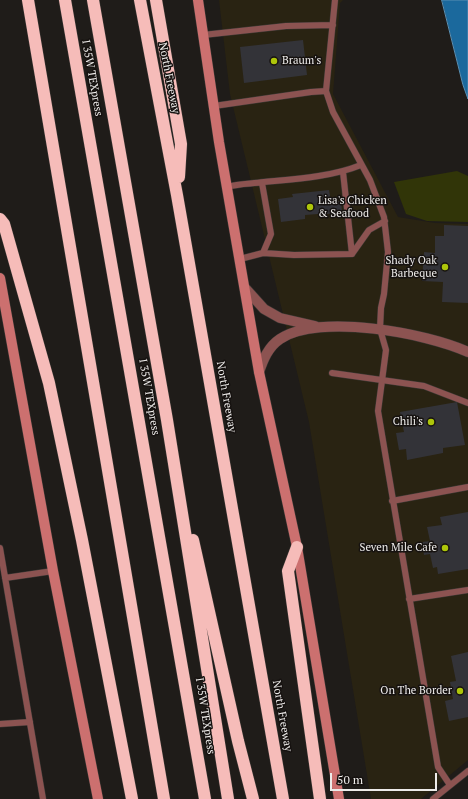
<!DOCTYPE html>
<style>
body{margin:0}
#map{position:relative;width:468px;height:799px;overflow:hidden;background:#1f1c19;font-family:"PT Serif",serif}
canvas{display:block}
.scale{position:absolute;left:330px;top:773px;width:107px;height:18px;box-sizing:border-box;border:2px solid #eeecea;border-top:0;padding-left:5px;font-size:12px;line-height:14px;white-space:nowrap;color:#eeecea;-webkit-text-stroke:3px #161210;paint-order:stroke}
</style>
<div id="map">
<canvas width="468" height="799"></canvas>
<div class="scale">50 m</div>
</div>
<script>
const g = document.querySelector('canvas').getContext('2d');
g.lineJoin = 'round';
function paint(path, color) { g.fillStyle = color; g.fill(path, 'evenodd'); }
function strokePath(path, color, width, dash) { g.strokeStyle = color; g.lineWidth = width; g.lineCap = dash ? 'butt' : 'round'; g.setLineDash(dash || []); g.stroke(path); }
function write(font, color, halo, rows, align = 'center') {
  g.font = font + ' "PT Serif",serif'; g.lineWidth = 3; g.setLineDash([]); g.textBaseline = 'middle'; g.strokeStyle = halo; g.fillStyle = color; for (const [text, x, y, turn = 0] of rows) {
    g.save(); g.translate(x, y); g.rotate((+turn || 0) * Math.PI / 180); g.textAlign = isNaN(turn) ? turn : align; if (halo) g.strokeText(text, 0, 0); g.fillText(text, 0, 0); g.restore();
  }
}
paint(new Path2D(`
 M219,0H343L340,3L333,94L398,217L435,223L468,224V760L421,799H371L309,422L230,94Z`), '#292312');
paint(new Path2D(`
 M457,171L468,176V222L427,221L406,214L394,182Z`), '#313508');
const water = new Path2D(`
 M442,0H468V99L463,85Z`);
paint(water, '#1b699d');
strokePath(water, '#5a90b4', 1);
paint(new Path2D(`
 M303,40L307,75L244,83L240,47Z
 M329,190L331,202L341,201L342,211L318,216V214L305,215V219L281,222L278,199L293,197L292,194Z
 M444,225L468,226V303L442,302L443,282L422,281L424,252L435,253V236H444Z
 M457,402L465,445L443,448V453L407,460L406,449L399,450L396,433L404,432L400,412Z
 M468,512V569L438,574L437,567L433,568L430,554L424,555L422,542L430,541L427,527L442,525L440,517Z
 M468,652V717L449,721L445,701L453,699L450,682L456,681L451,656Z`), '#333338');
const service = new Path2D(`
 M335,0L326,91L333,112L370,180L384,217L388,252L384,294L381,308L380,329L386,350L378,411L438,767L450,785
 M203,35L286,26L333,25
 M214,106L311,92L326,91
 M343,172L352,254
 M262,183L271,234L263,253
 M227,187C240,183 251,184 264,182C296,179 331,177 361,165
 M240,259L263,253L294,255L352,254L369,230L385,221
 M332,373L424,386L468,403
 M392,501L468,487
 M0,548L43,799
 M5,578L53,571
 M409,599L468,590
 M0,724L30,722
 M433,799L468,771`);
const tertiary = new Path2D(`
 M246,289L264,309L280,318L315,326
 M259,372C263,360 268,347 280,339C319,313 427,333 468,352`);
const secondary = new Path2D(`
 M198,0L219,142L259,372L297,547L339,799
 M0,278L53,571L98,799`);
const motorway = new Path2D(`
 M28,0L164,799
 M65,0L205,799
 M93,0L167,420L228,799
 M140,0L177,195L283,799
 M156,0L181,144L179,177
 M0,219L4,224L49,383L82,540L132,799
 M193,540L238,741L253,799
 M297,547L288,571L320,799`);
strokePath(service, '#3c3936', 7);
strokePath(tertiary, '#3c3936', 11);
strokePath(secondary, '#3c3936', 11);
strokePath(motorway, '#3c3936', 13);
strokePath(service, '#8c5351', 6);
strokePath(tertiary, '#8c5351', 10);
strokePath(secondary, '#cc706f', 10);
strokePath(motorway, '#f6bcb9', 12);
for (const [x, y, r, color] of [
 [274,61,4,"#aec60a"],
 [310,207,4,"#aec60a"],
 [445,267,4,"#aec60a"],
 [431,422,4,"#aec60a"],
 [445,548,4,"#aec60a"],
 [460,691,4,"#aec60a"]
]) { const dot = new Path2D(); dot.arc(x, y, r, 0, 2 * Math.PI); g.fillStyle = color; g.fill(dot); strokePath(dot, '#161210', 1.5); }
write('11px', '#eeecea', '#161210', [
 ["Braum's",282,61,"left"],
 ["Lisa's Chicken",318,201,"left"],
 ["& Seafood",318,214,"left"],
 ["Shady Oak",437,261],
 ["Barbeque",437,274],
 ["Chili's",423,422],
 ["Seven Mile Cafe",437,548],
 ["On The Border",452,691]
], 'right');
write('11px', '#eeecea', '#161210', [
 ["I 35W TEXpress",92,78,80],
 ["North Freeway",169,78,79],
 ["I 35W TEXpress",149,397,80],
 ["North Freeway",226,397,80],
 ["I 35W TEXpress",205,716,81],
 ["North Freeway",282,716,80]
]);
</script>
